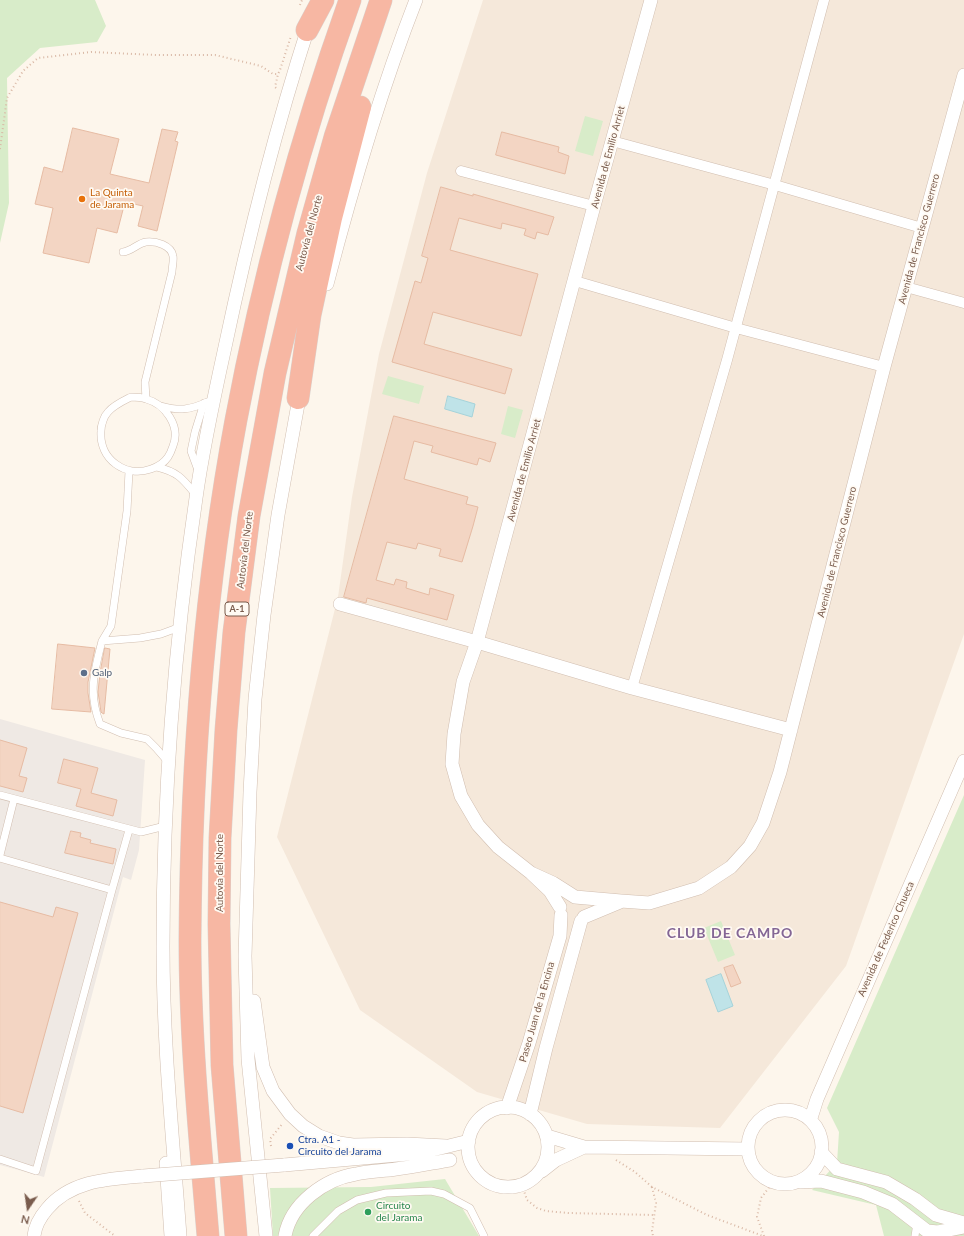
<!DOCTYPE html>
<meta charset="utf-8">
<style>
body{margin:0}
#map{position:relative;width:964px;height:1236px;overflow:hidden;background:#fdf6ec;font-family:Lato,sans-serif}
canvas{display:block}
.north{position:absolute;left:8px;top:1188px;width:40px;height:40px;-webkit-text-stroke:3px #fffaf3;paint-order:stroke;rotate:193deg;font-size:11px;font-weight:700;line-height:16px;text-align:center;color:#7a5c4d}
.north::after{content:'';display:block;margin:auto;width:14px;height:18px;background:#7a5c4d;clip-path:polygon(50% 0,100% 100%,50% 72%,0 100%)}
</style>
<div id="map">
<canvas width="964" height="1236"></canvas>
<div class="north">N</div>
</div>
<script>
const g = document.querySelector('canvas').getContext('2d');
g.lineJoin = 'round';
function paint(path, color) { g.fillStyle = color; g.fill(path, 'evenodd'); }
function strokePath(path, color, width, dash) { g.strokeStyle = color; g.lineWidth = width; g.lineCap = dash ? 'butt' : 'round'; g.setLineDash(dash || []); g.stroke(path); }
function write(font, color, halo, rows, align = 'center') {
  g.font = font + ' Lato,sans-serif'; g.lineWidth = 3.5; g.setLineDash([]); g.textBaseline = 'middle'; g.strokeStyle = halo; g.fillStyle = color; for (const [text, x, y, turn = 0] of rows) {
    g.save(); g.translate(x, y); g.rotate((+turn || 0) * Math.PI / 180); g.textAlign = isNaN(turn) ? turn : align; if (halo) g.strokeText(text, 0, 0); g.fillText(text, 0, 0); g.restore();
  }
}
paint(new Path2D(`
 M483,0H964V634L846,966L720,1128L587,1124L477,1092L360,1010L277,837L338,597L352,497L379,354L427,173Z`), '#f5e8da');
paint(new Path2D(`
 M0,719L145,760L139,850L131,880L123,877L44,1177L0,1165Z`), '#efe9e4');
paint(new Path2D(`
 M0,0H95L106,26L97,42L40,48L7,78L9,203L0,243Z
 M585,116L603,121L593,156L575,151Z
 M388,376L424,386L419,404L382,394Z
 M508,406L523,410L515,438L501,434Z
 M964,795V1236H884L876,1205L812,1190L837,1163L839,1132L827,1108Z
 M721,921L735,955L718,962L704,928Z
 M445,1179L479,1236H273L270,1188L371,1187Z`), '#d8ecc9');
const water = new Path2D(`
 M448,396L475,404L472,417L445,409Z
 M721,974L733,1006L718,1012L706,980Z`);
paint(water, '#bfe3e8');
strokePath(water, '#a5d3da', 1);
const building = new Path2D(`
 M73,128L119,139L110,174L149,183L162,129L178,132L175,141L178,142L157,231L138,226L143,206L125,202L117,233L97,228L89,263L43,253L53,208L35,204L44,167L62,172Z
 M502,132L559,147L558,152L569,156L565,174L496,155Z
 M441,187L473,196V194L554,217L548,235L537,232L535,239L524,235L526,229L502,223L501,229L459,218L450,250L538,274L521,336L433,312L424,344L512,369L505,394L392,362L415,281L421,283L428,258L422,256Z
 M394,416L496,443L490,462L479,458L477,465L431,452L433,446L414,441L404,479L468,497L466,504L478,507L473,526L462,562L439,556L441,549L418,543L416,549L387,542L376,580L394,585L396,579L407,582L406,588L429,595L430,588L454,595L447,620L367,598L366,603L344,597Z
 M58,644L95,648L88,682V693L91,712L52,709Z
 M105,648L110,649L104,714L102,713L101,712L98,692L100,673Z
 M0,740L27,748L19,776L27,778L23,792L0,786Z
 M64,759L98,768L91,793L117,800L113,816L76,806L81,789L58,783Z
 M71,831L81,833L80,837L91,840L90,843L116,849L113,864L65,853Z
 M0,902L53,917L56,907L78,913L23,1113L0,1106Z
 M733,965L741,983L731,987L724,968Z`);
paint(building, '#f3d5c3');
strokePath(building, '#e6bba3', 1);
const service = new Path2D(`
 M123,252C132,251 138,243 146,242C156,241 171,245 173,256C174,260 172,267 172,272L145,382L146,399
 M131,397C136,397 141,397 146,399C165,404 181,426 173,446C172,449 170,454 168,457C164,463 157,467 151,469C125,478 99,459 101,431C101,425 104,416 108,412C114,405 123,401 131,397Z
 M161,406C179,411 190,410 207,402
 M157,467C178,472 183,479 196,495
 M198,470L191,451L195,432L204,403
 M102,641L111,626L127,511L129,471
 M169,763L156,748L147,739L121,733L100,724C88,693 94,672 102,641L140,638L161,634L180,627
 M0,795L141,832L165,826
 M0,855L14,799
 M0,858L112,890L36,1171L0,1159
 M112,890L129,830
 M313,1236L338,1211L357,1200L386,1193L431,1191L444,1194L470,1208L484,1236
 M915,1236L917,1223`);
const pedestrian = new Path2D(`
 M612,141L775,185L922,228
 M461,171L594,206
 M575,281L736,328L884,367
 M906,287L964,303
 M632,688L727,360L824,0`);
const minor = new Path2D(`
 M327,284C352,188 380,92 416,0
 M340,604L477,642L632,688L791,730
 M531,873L553,883L575,897L621,901L649,903L699,888L731,867L750,846L763,823L780,772L884,367L964,75
 M560,907L550,891L531,873L498,847L478,825L461,796L452,764L454,734L463,682L477,642L594,206L651,0
 M584,917L620,902
 M254,1001L263,1067L273,1091L290,1114L303,1126L319,1136L339,1143L353,1145L407,1144L446,1146
 M468 1147a40 40 0 1 1 80 0a40 40 0 1 1-80 0Z
 M507,1108L529,1043L560,936L561,915
 M748 1147a37 37 0 1 1 74 0a37 37 0 1 1-74 0Z
 M530,1114L546,1048L581,921
 M811,1118L817,1099L964,761
 M547,1136L584,1147L748,1149
 M821,1152L837,1169L886,1182L915,1199L936,1215L964,1223
 M166,1163L171,1236
 M284,1165L420,1153L469,1141
 M542,1171L556,1160L584,1147
 M800,1182L821,1181L863,1192L892,1204L927,1231L938,1232L964,1227
 M34,1236C35,1226 41,1216 47,1209C71,1180 109,1179 143,1176
 M180,1236C173,1140 163,1043 163,947C163,797 174,647 196,498C203,447 214,397 225,347C248,238 275,130 309,25
 M266,1236L248,1059L245,956L250,792L255,699L264,615L278,515L300,393
 M285,1236C291,1203 325,1179 356,1174C369,1171 383,1171 396,1169C414,1167 432,1163 450,1160`);
const motorway = new Path2D(`
 M307,30L323,0
 M298,398L310,315L331,218L360,107
 M208,1236C200,1138 190,1039 190,940C191,766 204,591 236,420C263,277 301,137 350,0
 M236,1236L222,1065L219,924L220,838L226,730L234,632L249,516L275,373L308,233L335,137L381,0`);
strokePath(service, '#d1beb0', 8);
strokePath(pedestrian, '#d1beb0', 11);
strokePath(minor, '#d1beb0', 14);
strokePath(motorway, '#dad1cd', 23);
strokePath(new Path2D(`
 M300,5L302,0
 M276,88L275,87L278,74
 M0,149L7,98L23,71L38,58L91,52L156,55H215L261,66L273,74H278L280,70L291,36
 M271,1146L270,1139L283,1123
 M616,1160L635,1172L652,1187L707,1215L763,1236
 M522,1185L527,1200L537,1208L546,1211L568,1213L654,1215
 M652,1187L656,1203L652,1231L653,1236
 M79,1201L85,1213L115,1236
 M764,1236L757,1217L761,1198L773,1182`), '#d9b8a5', 2, [1, 3]);
strokePath(service, '#fff', 7);
strokePath(pedestrian, '#fff', 10);
strokePath(minor, '#fff', 13);
strokePath(motorway, '#f7b7a3', 22);
const minorBridge = new Path2D(`
 M143,1176L284,1165`);
strokePath(minorBridge, '#d1beb0', 14, []);
strokePath(minorBridge, '#fff', 13);
for (const [x, y, r, color] of [
 [82,199,4,"#e8710a"],
 [84,673,4,"#5c6f8a"],
 [290,1146,4,"#1a4fb4"],
 [368,1212,4,"#2e9e5b"]
]) { const dot = new Path2D(); dot.arc(x, y, r, 0, 2 * Math.PI); g.fillStyle = color; g.fill(dot); strokePath(dot, '#fffaf3', 1.5); }
for (const [x, y, w] of [
 [237,609,24]
]) { const box = new Path2D(); box.roundRect(x - w / 2, y - 7, w, 14, 3); g.fillStyle = '#fffaf3'; g.fill(box); strokePath(box, '#7a5c4d', 1); }
write('bold 9px', '#7a5c4d', null, [
 ["A-1",237,609]
]);
write('10px', '#7a5c4d', '#fffaf3', [
 ["Avenida de Emilio Arriet",608,157,-75],
 ["Autovía del Norte",309,233,-75],
 ["Avenida de Francisco Guerrero",919,239,-75],
 ["Avenida de Emilio Arriet",524,470,-75],
 ["Autovía del Norte",245,550,-83],
 ["Avenida de Francisco Guerrero",837,552,-76],
 ["Autovía del Norte",220,873,-90],
 ["Avenida de Federico Chueca",886,939,-66],
 ["Paseo Juan de la Encina",537,1012,-74]
]);
write('10px', '#c56008', '#fffaf3', [
 ["La Quinta",90,193],
 ["de Jarama",90,205]
], 'left');
write('10px', '#4e5e75', '#fffaf3', [
 ["Galp",92,673]
], 'left');
write('10px', '#164399', '#fffaf3', [
 ["Ctra. A1 -",298,1140],
 ["Circuito del Jarama",298,1152]
], 'left');
write('10px', '#27864d', '#fffaf3', [
 ["Circuito",376,1206],
 ["del Jarama",376,1218]
], 'left');
g.letterSpacing = '1px';
write('bold 14px', '#846695', '#fffaf3', [
 ["CLUB DE CAMPO",730,933]
]);
g.letterSpacing = '0px';
</script>
